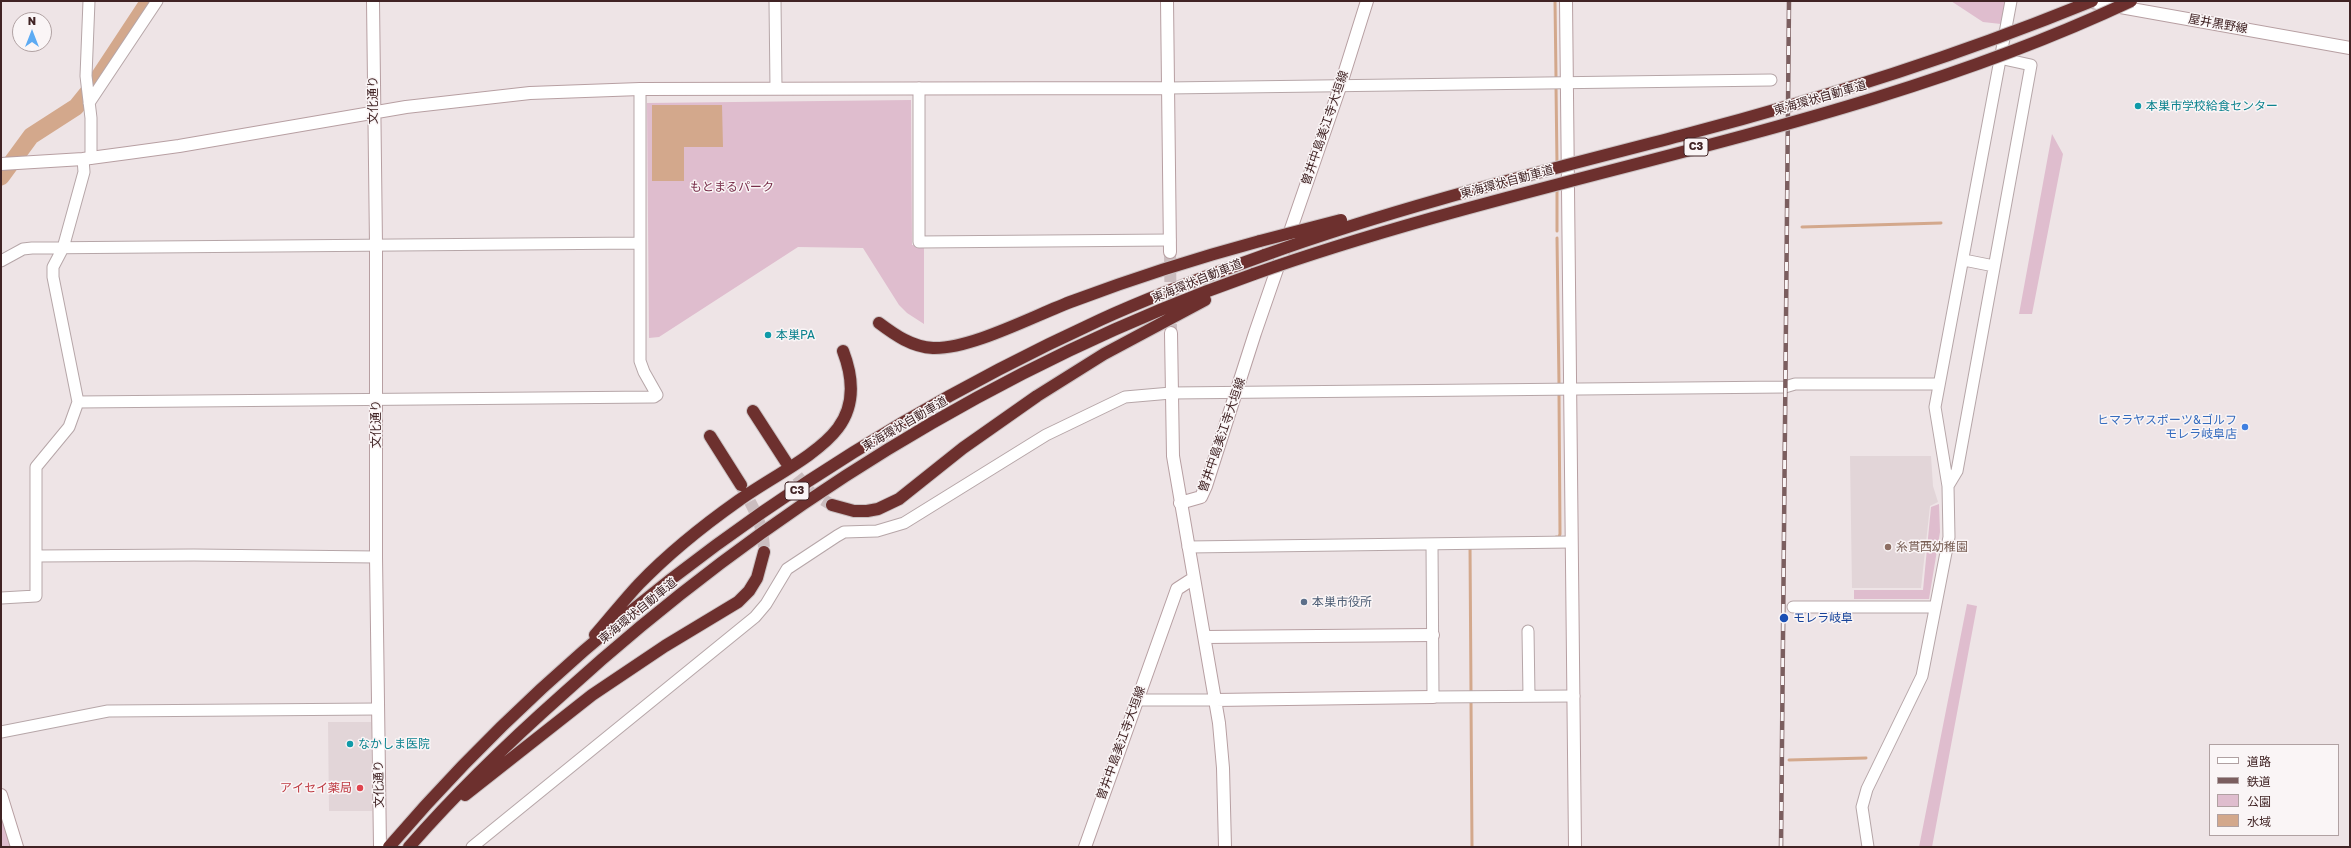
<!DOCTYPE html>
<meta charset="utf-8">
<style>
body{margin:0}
#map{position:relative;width:2351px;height:848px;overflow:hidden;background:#eee4e6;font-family:"Golos Text","Noto Sans JP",sans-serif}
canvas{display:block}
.frame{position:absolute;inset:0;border:2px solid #402324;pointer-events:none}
.legend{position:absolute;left:2209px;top:744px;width:130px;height:92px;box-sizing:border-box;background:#faf5f6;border:1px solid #b0a1a2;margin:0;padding:5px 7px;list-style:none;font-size:12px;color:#402324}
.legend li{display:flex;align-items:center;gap:8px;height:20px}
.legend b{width:20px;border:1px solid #b0a1a2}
.north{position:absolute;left:12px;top:12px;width:40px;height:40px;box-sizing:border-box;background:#faf5f6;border:1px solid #b0a1a2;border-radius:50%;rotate:0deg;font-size:11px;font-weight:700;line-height:16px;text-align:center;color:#402324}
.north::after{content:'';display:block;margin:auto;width:14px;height:18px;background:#5dabf3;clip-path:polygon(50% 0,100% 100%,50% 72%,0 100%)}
</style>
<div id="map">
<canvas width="2351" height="848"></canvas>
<div class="frame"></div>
<ul class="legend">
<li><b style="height:5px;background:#fff"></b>道路</li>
<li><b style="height:5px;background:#7b5e5f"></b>鉄道</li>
<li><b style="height:11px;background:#dfbdce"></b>公園</li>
<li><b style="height:11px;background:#d3a88c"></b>水域</li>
</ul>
<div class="north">N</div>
</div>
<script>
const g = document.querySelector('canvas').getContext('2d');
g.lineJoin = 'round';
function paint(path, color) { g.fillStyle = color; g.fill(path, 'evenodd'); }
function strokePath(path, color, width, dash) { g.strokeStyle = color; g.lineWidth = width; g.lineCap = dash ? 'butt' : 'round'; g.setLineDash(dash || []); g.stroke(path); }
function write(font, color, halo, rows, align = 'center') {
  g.font = font + ' "Golos Text","Noto Sans JP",sans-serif'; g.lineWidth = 3; g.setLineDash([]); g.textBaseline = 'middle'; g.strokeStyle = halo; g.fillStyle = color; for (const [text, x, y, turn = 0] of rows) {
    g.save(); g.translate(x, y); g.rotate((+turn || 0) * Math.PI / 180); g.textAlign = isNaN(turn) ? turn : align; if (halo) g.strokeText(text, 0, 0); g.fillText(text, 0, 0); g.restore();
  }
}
paint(new Path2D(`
 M1850,456H1931L1933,486L1938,502L1930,506L1921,588H1852Z
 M328,722H371L372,811H329Z`), '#e2d5d8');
paint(new Path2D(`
 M1951,1H2006L2001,24L1983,22Z
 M911,100L912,245H924V324L907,313L899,305L863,248L798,247L659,337L649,338L647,103Z
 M2052,134L2063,154L2032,314H2019Z
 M1939,504L1940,532L1929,599H1854V590H1923L1931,507Z
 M1967,604L1977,606L1932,847H1919Z
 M1,807L12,847H1Z`), '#dfbdce');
paint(new Path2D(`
 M652,105H722L723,147H684V181H652Z`), '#d3a88c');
strokePath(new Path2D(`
 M1555,1L1556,77
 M1556,86L1557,164
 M1557,187V231
 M1802,227L1941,223
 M1557,238L1559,384
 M1556,537H1559L1560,534L1559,394
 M1470,545L1471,693
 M1471,701L1472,847
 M1789,760L1866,758`), '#d3a88c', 3);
strokePath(new Path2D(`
 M1,177L31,136L76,107L93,86L149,1`), '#d3a88c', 17);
strokePath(new Path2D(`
 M1170,252L1171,333`), '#cbbdbf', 12, [12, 6]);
strokePath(new Path2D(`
 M786,462L810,492L832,505
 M741,486C754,508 764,526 764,552`), '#cbbdbf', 12, [12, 6]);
const street = new Path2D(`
 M89,1L86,76L91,118V158
 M775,1L776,88
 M919,88V242L1170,240
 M1167,88L1771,80
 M89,103L157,1
 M1964,260L1994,266
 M1,261L23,249L32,248L640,243V89
 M78,402L654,397L657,395L644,372L640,361V243
 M1948,486L1957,471L2031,65L1999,58
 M1432,544L1433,697L1574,696
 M1188,547L1571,542
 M37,556L194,555L376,557
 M1,598L36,596V467L69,427L78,402L53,277V267L63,248L84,172L83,159
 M1793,607H1935
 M1528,631L1529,696
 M1137,700H1215
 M1,732L108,711L378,709
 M472,847L755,617L766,604L787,569L837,536L844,532L877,531L904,523L1046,435L1125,397L1171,393L1785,387L1795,384H1938
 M1868,847L1862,807L1867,789L1922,676L1949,537L1948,486L1935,407L2011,1`);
const secondary = new Path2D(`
 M373,1L376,245V557L380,847
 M1167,1L1170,252
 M1566,1L1575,847
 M2087,1L2350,48
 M1,164L83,159L128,153L179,146L406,107L530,93L640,89L1167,88
 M1171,333L1173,456L1219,723L1223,768L1225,847
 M1180,503L1201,497L1206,486L1255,333L1340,87L1367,1
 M1205,637L1433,635
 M1215,700L1433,697
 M1,795L17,847
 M1085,847L1177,589L1194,578`);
const highway = new Path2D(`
 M879,323C895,335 912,347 933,348C972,349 1035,315 1073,301C1134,278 1197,258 1260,241
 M753,411L786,462
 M710,436L741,485
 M832,505L854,511H867L878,509L899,499L963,448L1037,396L1104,354L1205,300
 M595,635C610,618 624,600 639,584C668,554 704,525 738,501C768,479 817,456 838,428C856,404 853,377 843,351
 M465,795L592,695L665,646L738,602L749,591L757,578L764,552
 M389,847C581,622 832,443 1100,320C1154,295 1209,275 1265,255
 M409,847C457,792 509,742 563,694C763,512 998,364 1254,274`);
strokePath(street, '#b6a6a8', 13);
strokePath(secondary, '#b79fa2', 14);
strokePath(highway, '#cac1c2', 14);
strokePath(street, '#fff', 11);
strokePath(secondary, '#fff', 12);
strokePath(highway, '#6d302e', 12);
const rail = new Path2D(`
 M1781,847L1789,1`);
strokePath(rail, '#7b5e5f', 4.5);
strokePath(rail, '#faf5f6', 3, [9]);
const highwayBridge = new Path2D(`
 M1260,241L1341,220
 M1265,255C1403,205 1545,171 1687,134C1825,98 1960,55 2092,1
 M1254,274C1542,172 1853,132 2131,1`);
strokePath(highwayBridge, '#cac1c2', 14, []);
strokePath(highwayBridge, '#6d302e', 12);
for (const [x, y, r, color] of [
 [2138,106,4,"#0f9aa8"],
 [768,335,4,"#0f9aa8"],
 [2245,427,4,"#3f7fe0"],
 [1888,547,4,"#8d6e63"],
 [1304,602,4,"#5c6f8a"],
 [1784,618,5,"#1a4fb4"],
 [350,744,4,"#0f9aa8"],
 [360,788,4,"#e0444e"]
]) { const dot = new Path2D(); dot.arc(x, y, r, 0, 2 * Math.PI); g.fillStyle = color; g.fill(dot); strokePath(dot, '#faf5f6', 1.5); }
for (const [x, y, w] of [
 [1696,147,24],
 [797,491,24]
]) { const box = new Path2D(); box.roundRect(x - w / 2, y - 9, w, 18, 3); g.fillStyle = '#faf5f6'; g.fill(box); strokePath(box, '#402324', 1); }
write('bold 11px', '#402324', null, [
 ["C3",1696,147],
 ["C3",797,491]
]);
write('12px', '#402324', '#faf5f6', [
 ["屋井黒野線",2218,24,10],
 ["東海環状自動車道",1820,98,-16],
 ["文化通り",373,100,-90],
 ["曽井中島美江寺大垣線",1325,128,-71],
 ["東海環状自動車道",1507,182,-15],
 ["東海環状自動車道",1197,281,-22],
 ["文化通り",376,424,-90],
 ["東海環状自動車道",905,424,-30],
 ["曽井中島美江寺大垣線",1222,435,-71],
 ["東海環状自動車道",638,611,-39],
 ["曽井中島美江寺大垣線",1121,743,-70],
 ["文化通り",379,784,-91]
]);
write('12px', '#0d838f', '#faf5f6', [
 ["本巣市学校給食センター",2146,106],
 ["本巣PA",776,335],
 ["なかしま医院",358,744]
], 'left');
write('12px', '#772d49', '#faf5f6', [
 ["もとまるパーク",732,187]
]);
write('12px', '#366cbe', '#faf5f6', [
 ["ヒマラヤスポーツ&ゴルフ",2237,420],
 ["モレラ岐阜店",2237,434]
], 'right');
write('12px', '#785e54', '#faf5f6', [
 ["糸貫西幼稚園",1896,547]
], 'left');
write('12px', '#4e5e75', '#faf5f6', [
 ["本巣市役所",1312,602]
], 'left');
write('12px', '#164399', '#faf5f6', [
 ["モレラ岐阜",1793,618]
], 'left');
write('12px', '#be3a42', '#faf5f6', [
 ["アイセイ薬局",352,788]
], 'right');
</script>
